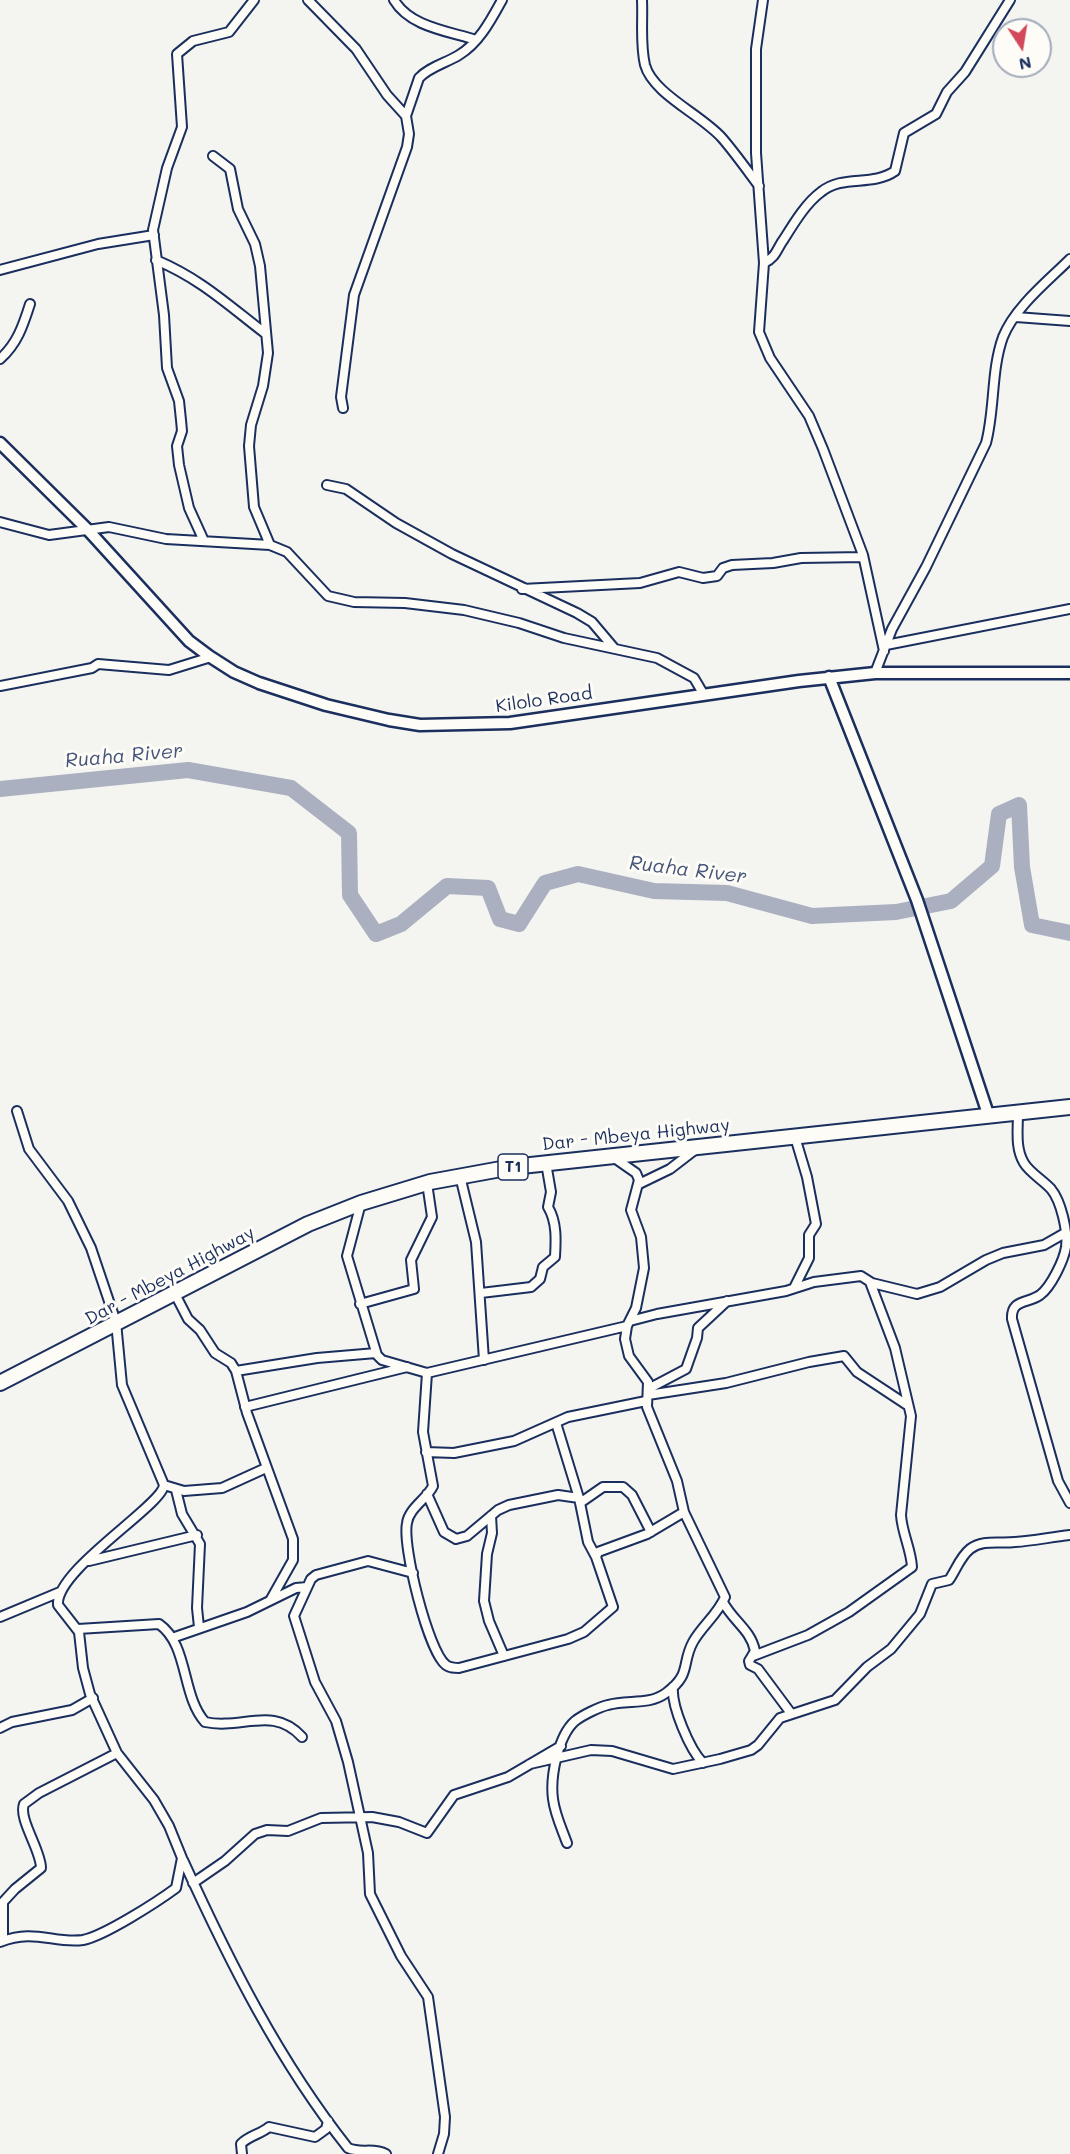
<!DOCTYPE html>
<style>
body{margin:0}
#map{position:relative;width:1070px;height:2154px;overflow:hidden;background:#f4f4f1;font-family:Mali,sans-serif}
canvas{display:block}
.north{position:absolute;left:992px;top:18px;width:60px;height:60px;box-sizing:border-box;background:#fdfcf7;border:2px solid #a3aaba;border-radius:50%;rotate:168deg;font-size:16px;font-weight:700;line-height:24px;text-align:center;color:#1b2f5e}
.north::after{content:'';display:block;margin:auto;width:21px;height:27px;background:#d1495b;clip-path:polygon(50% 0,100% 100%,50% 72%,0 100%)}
</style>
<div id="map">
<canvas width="1070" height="2154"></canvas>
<div class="north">N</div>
</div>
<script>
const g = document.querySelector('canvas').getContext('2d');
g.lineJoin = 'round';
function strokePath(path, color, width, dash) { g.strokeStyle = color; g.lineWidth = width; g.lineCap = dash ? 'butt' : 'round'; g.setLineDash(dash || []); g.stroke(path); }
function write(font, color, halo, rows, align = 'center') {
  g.font = font + ' Mali,sans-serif'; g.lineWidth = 6; g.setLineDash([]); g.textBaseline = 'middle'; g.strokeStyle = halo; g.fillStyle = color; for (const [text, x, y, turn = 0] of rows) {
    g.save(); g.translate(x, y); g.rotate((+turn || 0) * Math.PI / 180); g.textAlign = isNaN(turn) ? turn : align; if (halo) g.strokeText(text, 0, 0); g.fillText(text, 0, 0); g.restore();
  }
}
strokePath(new Path2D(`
 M0,789L188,770L291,788L349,833L350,895L376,934L401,924L447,886L488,888L500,919L519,924L545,883L578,874L654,891L727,893L812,916L896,912L951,901L992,866L999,814L1019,805L1022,867L1032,925L1070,933`), '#aab0bf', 16);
const minor = new Path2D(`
 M308,0L356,49L387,95L406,116L409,134L407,147L354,295L341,397L343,408
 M394,0C410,27 448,31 476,40
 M642,0C643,21 640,44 645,65C653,94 702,115 722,138C735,153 747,170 759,186
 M763,0L756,49V153L764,263L759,332L770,358L809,416L823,449L863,555L884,651
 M406,116L419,78C429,67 446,63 459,55C479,43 491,20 502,0
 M213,156L230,169L238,209L255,244L260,266L268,353L263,386L251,425L249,446L254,507L270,545
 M156,260C201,279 228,305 266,334
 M764,263C776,258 777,248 784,239C794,223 806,203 821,192C843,174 872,187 895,171L904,133L936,114L947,92L965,72L1010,0
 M0,270L98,244L154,235
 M1016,317L1070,321
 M0,359C17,344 23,326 30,304
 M327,485L346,489L396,523L452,554L577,613L592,622L614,648
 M0,522L49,535L109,527L166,539L270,545L287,552L328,596L354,602L405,603L464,610L519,623L564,638L657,658L694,678L704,695
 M204,541L189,508L179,465L177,446L182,431L181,420L179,401L167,368L164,315L153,230L167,168L182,127L177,54L193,41L229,32L254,0
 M522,589L640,583L679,572L703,578L717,576L723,568L732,565L773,563L801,558L863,557
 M886,645L1070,609
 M875,673L892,629L926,567L986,443C995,409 991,370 1003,337C1015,307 1048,281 1070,259
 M0,686L92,668L98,664L169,670L211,657
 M1018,1113C1018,1130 1015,1148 1024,1163C1030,1173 1043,1180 1051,1189C1061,1201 1068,1231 1066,1247C1064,1260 1051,1287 1040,1295C1027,1304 1011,1299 1012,1319L1058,1481L1070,1503
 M460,1176L476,1242L484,1360
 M639,1184L670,1169L696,1149
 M361,1203L347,1256L377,1355L382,1360L427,1373L423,1432L433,1486C427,1499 409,1508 407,1523C402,1546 428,1651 446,1665C450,1668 454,1668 459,1668L568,1639L584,1632L613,1607L596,1557L598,1552L647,1534L684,1512
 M794,1288L809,1258V1235L816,1224L807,1177L795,1137
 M174,1292L188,1319L200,1330L215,1353L231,1363L236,1371L247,1413L293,1539V1560L271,1599
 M481,1293L531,1287L540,1279L543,1267L555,1257C556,1240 557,1222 548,1207L551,1192L546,1163
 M360,1304L414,1289L411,1260L432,1217L427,1183
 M630,1321L657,1314L786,1291L814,1282L861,1276L872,1283L917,1294L940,1287L986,1260L1003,1253L1044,1245L1065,1233
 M236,1371L317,1358L376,1353
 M427,1373L627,1326
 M650,1388L686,1369L697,1338L698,1328L727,1301
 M648,1395L726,1383L809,1362L844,1356L857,1372L907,1405
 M245,1407L407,1367
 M556,1423L579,1498L588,1542L596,1557
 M426,1452L454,1453L514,1441L568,1417L646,1401
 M164,1485L184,1491L222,1488L266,1468
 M176,1490L182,1514L200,1544L197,1608L199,1627
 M427,1494L444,1532L456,1539L467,1536L498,1510L509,1505L558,1495L579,1498
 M580,1503L603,1487H623L632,1495L651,1532
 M491,1516L492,1533L487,1554L484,1601L489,1621L504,1656
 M89,1561L197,1535
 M413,1573L368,1561L316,1575L311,1579L294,1616L315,1682L336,1721L348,1762L368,1853L370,1894L401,1956L428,1997L445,2117L444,2134L438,2154
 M723,1602C733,1621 751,1630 755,1651L749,1661L750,1665L758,1669L790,1712
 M0,1617L60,1592
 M78,1629L159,1624C189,1645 181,1695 205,1722C242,1730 273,1705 302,1737
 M172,1638L247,1612L296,1588L307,1587
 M753,1656L808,1635L849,1612L912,1567C911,1549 902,1533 901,1515L911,1416L895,1348L870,1282
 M673,1687C671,1706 690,1750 703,1763
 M0,1728L12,1722L72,1710L93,1698
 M530,1764L591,1750L612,1751L673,1769L720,1759L751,1750L758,1745L780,1718L835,1700L867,1667L891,1649L920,1614L932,1584L949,1580C956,1570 960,1557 970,1549C983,1539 999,1544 1015,1542C1033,1541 1051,1537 1070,1535
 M567,1843C562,1829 555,1815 553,1799C550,1777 558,1736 575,1721C583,1715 599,1707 608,1705C628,1699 648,1706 666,1693C692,1674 681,1664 693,1642C702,1626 718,1614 725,1597L684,1512L677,1481L647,1407L648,1382L629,1356L625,1339L627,1326L636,1308L644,1268L641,1237L631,1210L639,1180L636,1173L613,1157
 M183,1860C229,1961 279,2061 348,2148C361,2154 373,2147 386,2154
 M193,1883L225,1861L255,1834L267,1830L288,1831L321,1818L372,1817L399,1822L427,1833L454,1795L508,1777L561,1746
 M3,1941V1902L15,1889L41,1868C41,1850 18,1819 24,1804L39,1793L117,1753
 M0,1942C34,1928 54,1944 83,1940C104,1936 157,1902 176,1888L182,1858L169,1826L154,1800L117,1753L90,1694L83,1668L79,1632L58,1605C55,1570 163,1505 164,1485L122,1385L116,1322L91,1248L68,1201L29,1149L17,1111
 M242,2154L241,2144C248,2136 261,2134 269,2127L315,2137L326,2129L328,2121`);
const secondary = new Path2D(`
 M0,443L88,530L189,641L209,656L234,672L259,683L326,705L389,720L420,725L510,723L799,681L875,673H1070
 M829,677L917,900L988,1114`);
const trunk = new Path2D(`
 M0,1383L308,1224L361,1203L430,1182L512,1167L1070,1107`);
strokePath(minor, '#1b2f5e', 12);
strokePath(secondary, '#1b2f5e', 15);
strokePath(trunk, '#1b2f5e', 18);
strokePath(minor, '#fdfcf7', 8);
strokePath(secondary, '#fdfcf7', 10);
strokePath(trunk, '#fdfcf7', 14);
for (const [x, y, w] of [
 [513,1167,30]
]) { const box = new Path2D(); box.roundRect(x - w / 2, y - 13, w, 26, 4.5); g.fillStyle = '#fdfcf7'; g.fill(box); strokePath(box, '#1b2f5e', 1.5); }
write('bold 16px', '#1b2f5e', null, [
 ["T1",513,1167]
]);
write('18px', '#1b2f5e', '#fdfcf7', [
 ["Kilolo Road",544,700,-8],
 ["Dar - Mbeya Highway",636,1135,-6],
 ["Dar - Mbeya Highway",170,1276,-28]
]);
write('italic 20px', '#46567b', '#fdfcf7', [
 ["Ruaha River",124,756,-5],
 ["Ruaha River",688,870,7]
]);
</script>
